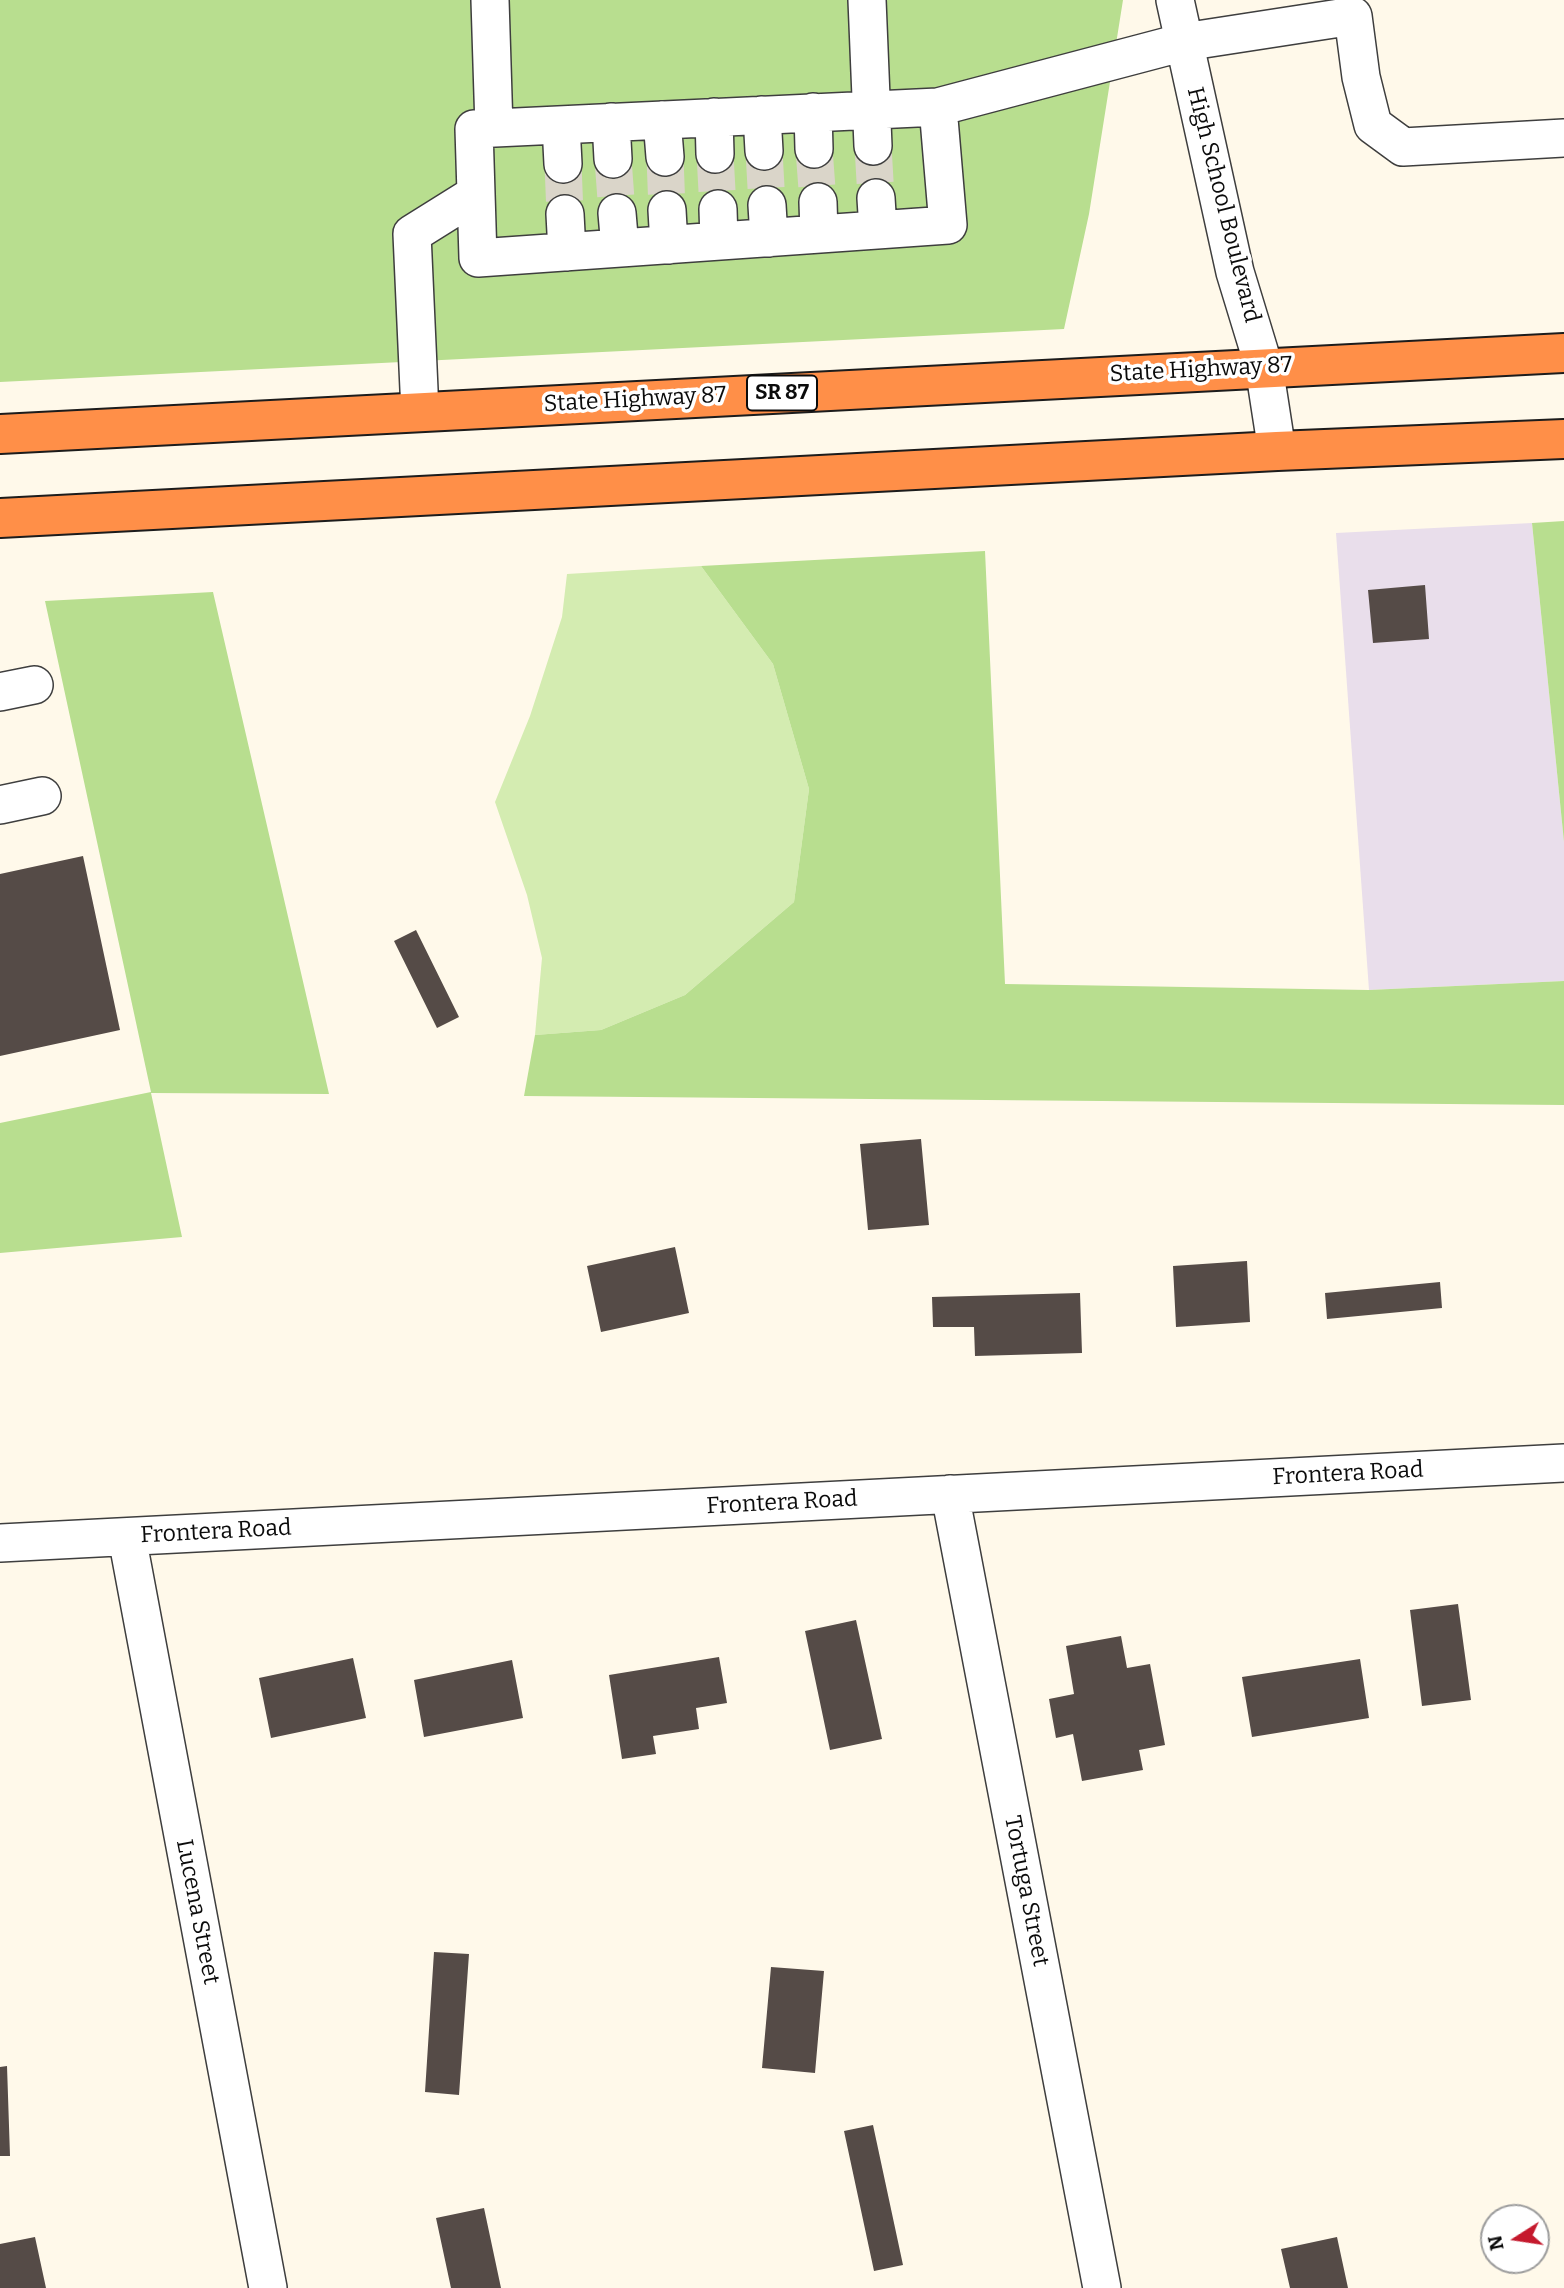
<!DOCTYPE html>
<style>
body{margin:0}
#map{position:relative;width:1564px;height:2288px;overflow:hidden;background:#fff9ea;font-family:Bitter,serif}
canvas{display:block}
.north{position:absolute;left:1480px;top:2204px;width:70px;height:70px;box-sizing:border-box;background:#fff;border:2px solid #9d9d9d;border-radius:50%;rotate:258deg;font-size:19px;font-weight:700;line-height:28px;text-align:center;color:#0b0b0b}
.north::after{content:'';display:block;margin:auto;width:24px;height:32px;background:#c5192d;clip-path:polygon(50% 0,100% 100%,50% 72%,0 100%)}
</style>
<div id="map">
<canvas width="1564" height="2288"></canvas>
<div class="north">N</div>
</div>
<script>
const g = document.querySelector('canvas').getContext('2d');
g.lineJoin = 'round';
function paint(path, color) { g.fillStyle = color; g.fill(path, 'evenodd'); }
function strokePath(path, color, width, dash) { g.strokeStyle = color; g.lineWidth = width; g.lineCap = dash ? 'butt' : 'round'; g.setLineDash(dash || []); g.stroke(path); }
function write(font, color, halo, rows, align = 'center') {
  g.font = font + ' Bitter,serif'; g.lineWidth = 7; g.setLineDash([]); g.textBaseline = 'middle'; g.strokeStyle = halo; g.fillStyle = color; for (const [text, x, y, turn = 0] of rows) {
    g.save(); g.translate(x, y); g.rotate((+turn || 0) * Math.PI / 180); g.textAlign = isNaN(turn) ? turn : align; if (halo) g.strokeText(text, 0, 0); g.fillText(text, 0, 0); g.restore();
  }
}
paint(new Path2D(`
 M1532,523L1564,842V981L1369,990L1336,533Z`), '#e9deeb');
paint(new Path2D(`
 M701,566L773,664L809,789L794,902L685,995L601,1030L535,1035L542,958L527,895L495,802L530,716L562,617L567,574Z`), '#d4ecb1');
paint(new Path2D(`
 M0,0H1123L1089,214L1064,329L0,382Z
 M1564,521V842L1532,523Z
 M985,551L1005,984L1369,990L1564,981V1105L524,1096L535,1035L601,1030L685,995L794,902L809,789L773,664L701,566Z
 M213,592L329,1094L151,1093L182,1237L0,1253V1123L151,1092L45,601Z`), '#b8de8f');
paint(new Path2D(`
 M1425,585L1429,639L1373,643L1368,590Z
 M83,856L120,1030L0,1056V874Z
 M416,930L459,1017L437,1028L394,941Z
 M921,1139L929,1225L868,1230L860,1144Z
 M675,1247L689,1313L601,1332L587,1266Z
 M1247,1261L1250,1322L1176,1327L1173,1266Z
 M1440,1282L1442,1308L1327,1319L1325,1293Z
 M1080,1293L1082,1353L975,1356L974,1327H933L932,1297Z
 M1458,1604L1471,1700L1422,1706L1410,1610Z
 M856,1620L882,1739L830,1750L805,1631Z
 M1121,1636L1127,1668L1150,1664L1165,1745L1139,1750L1143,1770L1082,1781L1073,1734L1056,1738L1049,1699L1074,1694L1066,1646Z
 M719,1657L727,1703L696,1708L699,1729L653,1736L656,1754L622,1759L609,1675Z
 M353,1658L366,1718L271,1738L259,1678Z
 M1360,1659L1369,1718L1252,1737L1242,1677Z
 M512,1660L523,1718L424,1737L414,1680Z
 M434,1952L469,1954L459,2095L425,2092Z
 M771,1967L824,1971L815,2073L762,2068Z
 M7,2066L10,2156H0V2067Z
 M873,2125L903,2265L874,2271L844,2131Z
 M484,2208L501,2288H451L436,2218Z
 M35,2237L46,2288H0V2244Z
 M1337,2237L1348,2288H1290L1281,2249Z`), '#554b47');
strokePath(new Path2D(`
 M873,146L876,198
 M814,149L818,202
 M764,151L767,205
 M715,154L718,209
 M665,157L667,210
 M613,159L617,213
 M563,164L565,214`), '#dad5c9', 37, [37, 18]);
const minor = new Path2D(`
 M490,0L494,128
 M867,0L873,146
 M1175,0L1235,272L1264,367L1277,451
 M938,107L948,225L478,258L474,129L938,107L1184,42L1353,16L1361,77L1373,125L1403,147L1564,138
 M813,112L814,149
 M762,115L764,151
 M714,117L715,154
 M662,120L665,157
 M611,122L613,159
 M561,125L563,164
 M876,198L878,230
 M818,202L819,234
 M767,205L769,238
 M718,209L719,241
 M667,210L669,245
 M617,213L620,248
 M565,214L567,252
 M420,412L412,234L476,194
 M0,692L34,685
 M0,805L42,796
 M950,1494L1102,2288
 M127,1537L268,2288
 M0,1543L1564,1463`);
const highway = new Path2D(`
 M0,434L1564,353
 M0,518L1277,451L1564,439`);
strokePath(minor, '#3e3e3e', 40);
strokePath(highway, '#1c1c1c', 42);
strokePath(minor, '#fff', 37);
strokePath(highway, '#ff8f48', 38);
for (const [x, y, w] of [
 [782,393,70]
]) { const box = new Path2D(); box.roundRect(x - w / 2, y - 17.5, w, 35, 5); g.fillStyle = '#fff'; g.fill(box); strokePath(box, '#0b0b0b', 2); }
write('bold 21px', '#0b0b0b', null, [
 ["SR 87",782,393]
]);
write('23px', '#0b0b0b', '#fff', [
 ["High School Boulevard",1223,205,76],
 ["State Highway 87",1201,370,-3],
 ["State Highway 87",635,400,-3],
 ["Frontera Road",1348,1474,-3],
 ["Frontera Road",782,1503,-3],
 ["Frontera Road",216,1532,-3],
 ["Tortuga Street",1026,1891,79],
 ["Lucena Street",197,1912,79]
]);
</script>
